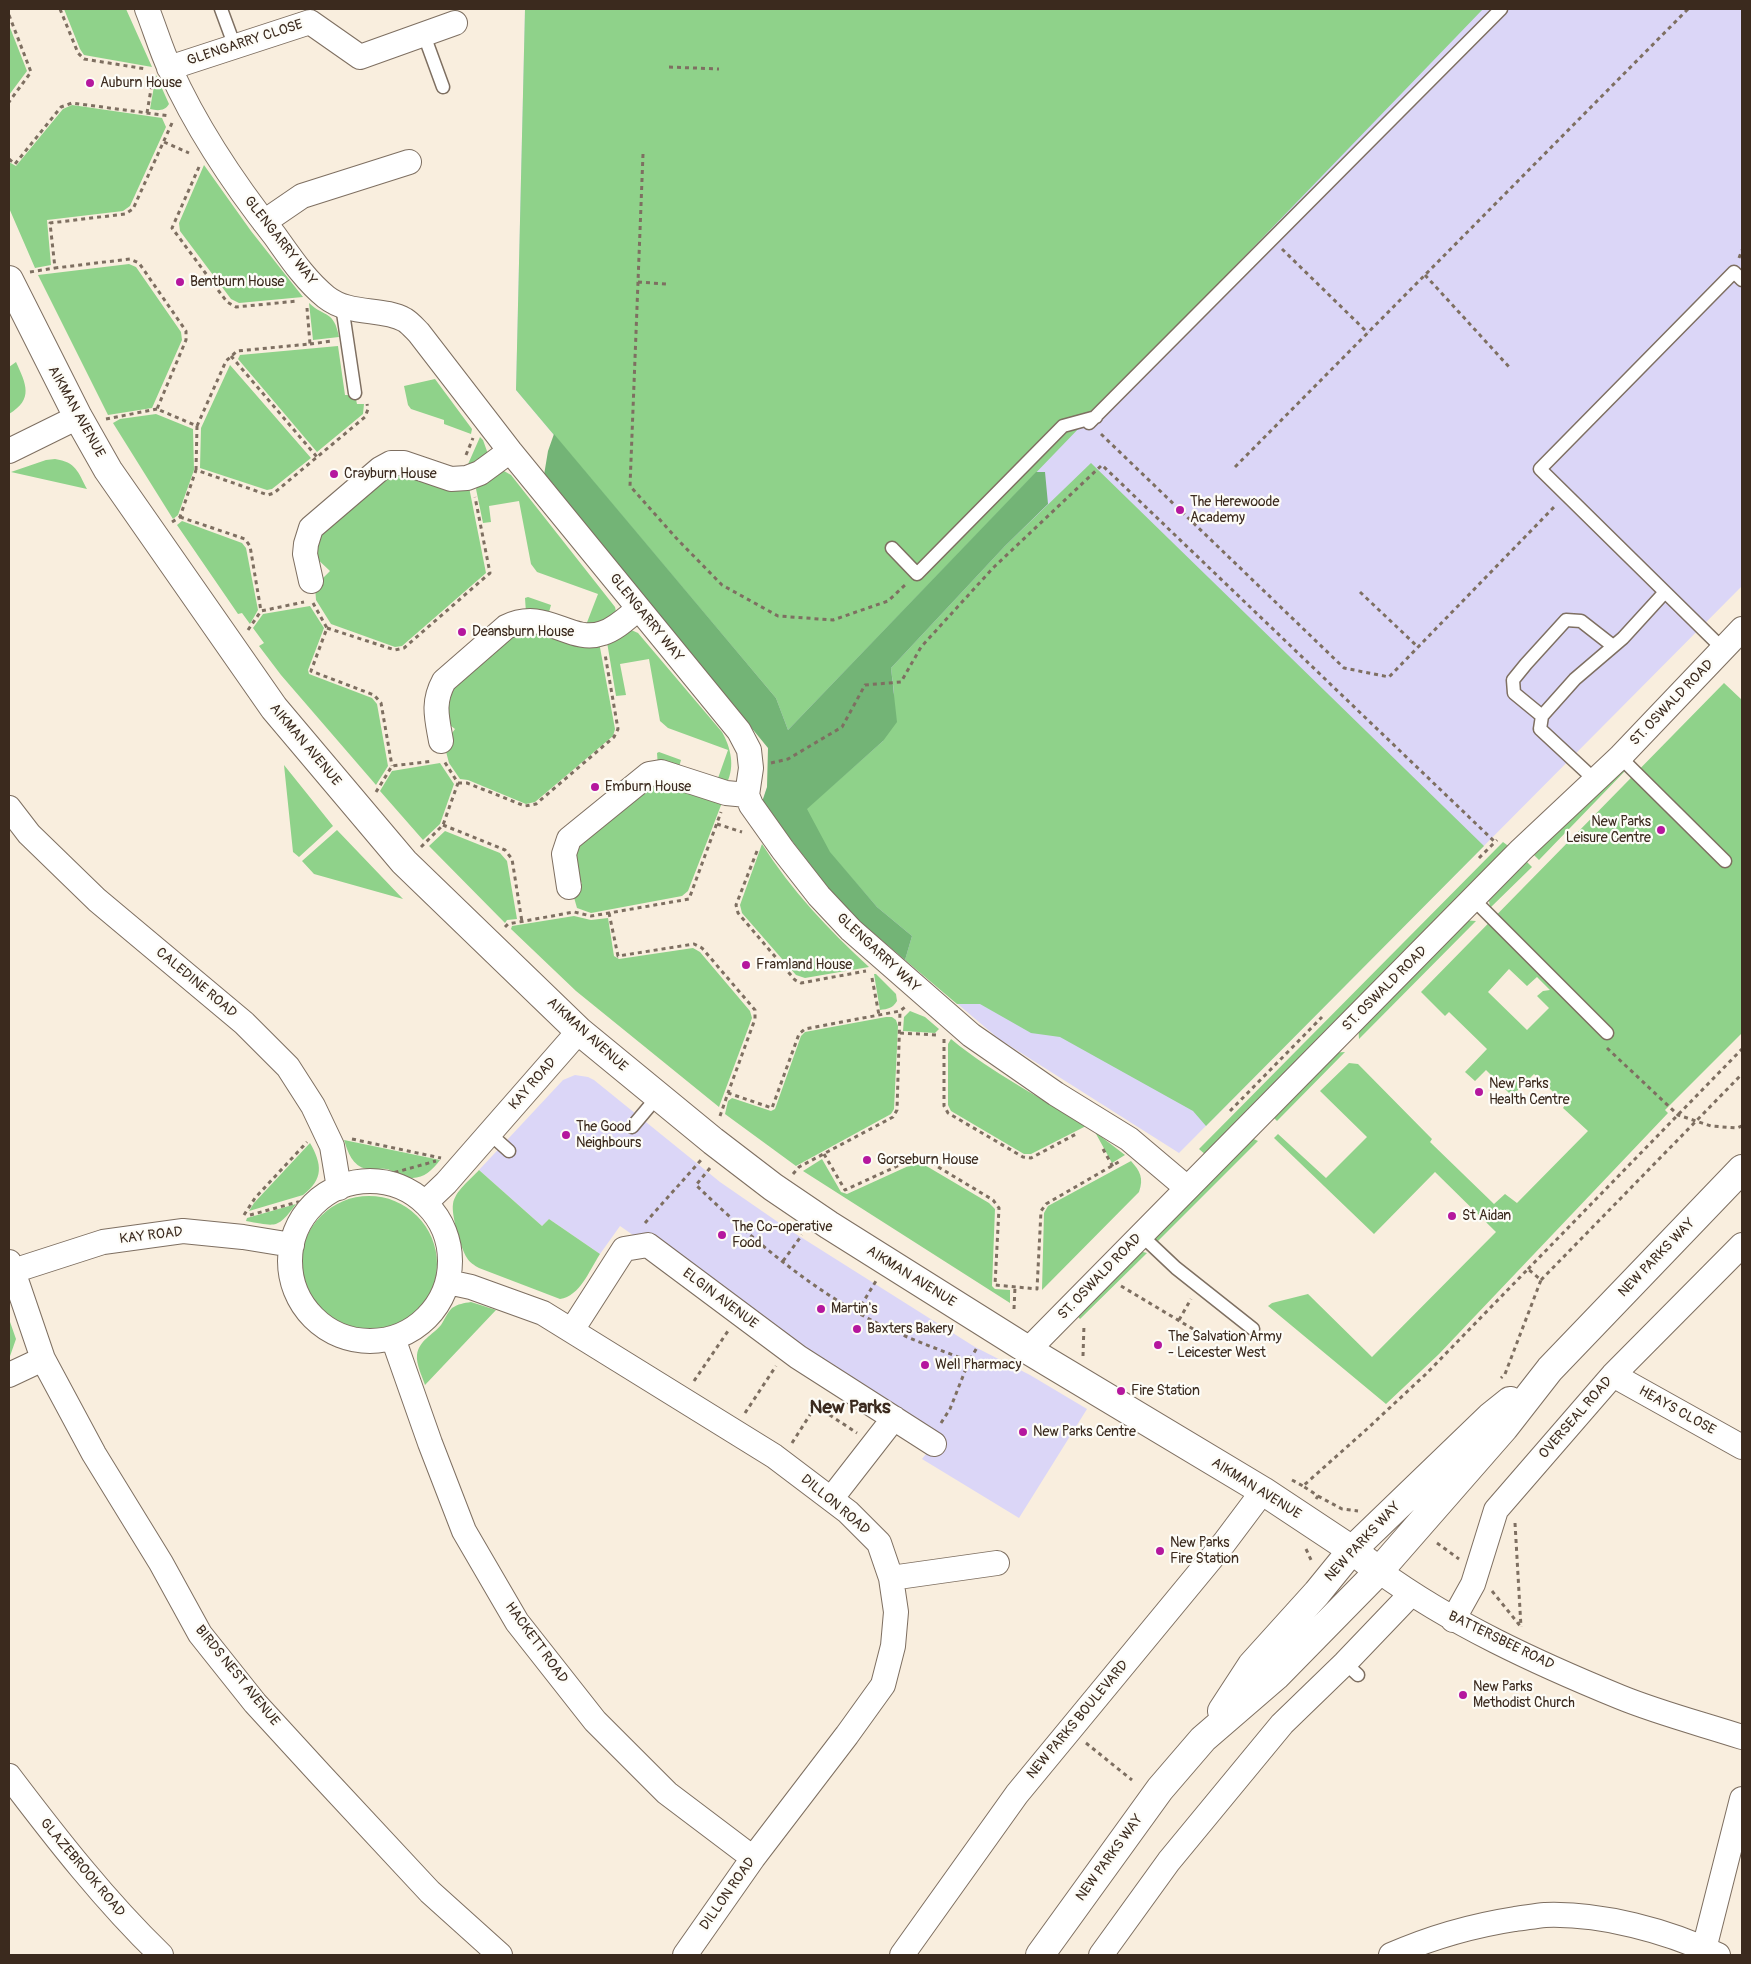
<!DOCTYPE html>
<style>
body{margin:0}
#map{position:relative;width:1751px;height:1964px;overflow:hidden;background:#f9eede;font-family:Pangolin,sans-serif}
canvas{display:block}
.frame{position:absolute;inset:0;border:10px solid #3b2a1e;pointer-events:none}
</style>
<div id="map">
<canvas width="1751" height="1964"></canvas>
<div class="frame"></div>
</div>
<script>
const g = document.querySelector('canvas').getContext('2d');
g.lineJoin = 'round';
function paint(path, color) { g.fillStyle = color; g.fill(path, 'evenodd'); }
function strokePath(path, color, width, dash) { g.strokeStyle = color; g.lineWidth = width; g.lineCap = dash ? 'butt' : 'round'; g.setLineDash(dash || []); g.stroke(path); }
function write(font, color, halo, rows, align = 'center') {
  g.font = font + ' Pangolin,sans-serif'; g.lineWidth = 4.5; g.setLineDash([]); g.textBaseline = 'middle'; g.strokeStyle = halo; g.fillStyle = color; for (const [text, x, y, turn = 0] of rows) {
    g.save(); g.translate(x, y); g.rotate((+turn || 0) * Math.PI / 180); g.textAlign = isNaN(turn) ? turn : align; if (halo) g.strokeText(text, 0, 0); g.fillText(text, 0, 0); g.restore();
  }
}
paint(new Path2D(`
 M525,9H1742V586L1179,1153L999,1039L843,907L762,802L787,730L776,698L516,390Z
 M575,1075L588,1077L594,1080L720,1182L788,1229L975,1347L1030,1375L1087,1409L1019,1518L922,1459L934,1444L620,1226L600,1254L549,1219L542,1226L479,1170L563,1080Z`), '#dbd6f7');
paint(new Path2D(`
 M64,9H126L152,67L84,55L80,49Z
 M525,9H1483L788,730L776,698L516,390Z
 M9,25L27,71L9,95Z
 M156,75L169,104C165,111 158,111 150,109Z
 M72,105L162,118L166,127L130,206L123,211L47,220L51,265L35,268L9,208V162L16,166L63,109Z
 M204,165L251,231L303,297L239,303L231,299L180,231L179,223Z
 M129,264L136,267L181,332L182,340L152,408L108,415L38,275Z
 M309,303C325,318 334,310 339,337L313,340Z
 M338,346L345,395H355L357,404H364L363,414L317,452L238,359L240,355Z
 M16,362C26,384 34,399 9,414V367Z
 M230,365L311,458L272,489L267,490L200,468L201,428Z
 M435,379L472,429L471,434L444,424V420L411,409L408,405L404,386Z
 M156,414L193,429L194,470L178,515L173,519L113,423L120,419Z
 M480,437L483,440L488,454L465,471Z
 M55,459C76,462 78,472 87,489L11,472L46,460Z
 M1091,463L1484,846L1206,1126L1193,1111L1060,1037L1031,1033L980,1004H957L905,960L912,936L877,907L829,852L806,809L883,741L894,693L891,668L1005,546Z
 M393,471L469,487L486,573L402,646L395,647L331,624L316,600L315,586L330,571L312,554L314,538Z
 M497,471H504L511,475L615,607C617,614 616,619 609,623C579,642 552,609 526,613L525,598L528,597L551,605L549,612L586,625L598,594L537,572L531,564L519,501L489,506L491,522L483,523L476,489L479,483L485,482Z
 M182,521L242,543L246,548L258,610L250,624L242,613L238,614L177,525Z
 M310,606L324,628L308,670L309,674L372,698L377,704L388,766L376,785L281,675L259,646L264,643L253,628L263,614Z
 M519,628L599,642L615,729L613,736L535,802L526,804L468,780L460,779L449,763L444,744L455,729L442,719L450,685Z
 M629,629L638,633L722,732C731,748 735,766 727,783L718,785L663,767H658L657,753L659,752L681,760L679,767L717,781L728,750L668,728L660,721L649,659L620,664L626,695L616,696L607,642C612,635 620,630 629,629Z
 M1724,683L1742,700V1033L1665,1110L1668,1113L1439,1354L1386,1404L1268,1306L1272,1303L1308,1294L1372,1357L1496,1232L1435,1172L1374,1234L1274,1138L1278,1134L1326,1178L1367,1137L1320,1091L1349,1063L1358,1064L1432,1139L1430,1142L1494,1204L1505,1194L1517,1203L1588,1131L1563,1108L1566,1104L1534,1074L1512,1096L1486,1070L1475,1081L1465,1072L1487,1049L1449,1012L1445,1016L1421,992ZM1509,969L1527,986L1537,977L1550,990L1543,991L1537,996L1549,1008L1527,1030L1488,992Z
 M440,763L454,784L440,824L423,840L380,791L392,771Z
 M284,765L333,826L299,857L293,852Z
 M1612,771H1625L1539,860L1530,851Z
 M661,782L723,800L688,891L682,896L591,913L577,908L573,894L582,883L570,874L573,843L643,787Z
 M337,830L403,899L314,874L302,861Z
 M445,831L500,853L507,861L517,919L507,920L505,923L429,846Z
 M1503,842L1511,848L1206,1155L1199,1149Z
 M762,844C791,890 829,930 869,967L805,978L796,975L742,913L740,905Z
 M1524,859L1532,867L1490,908L1488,893Z
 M574,916L591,920L608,918L614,956L619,959L693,948L700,952L750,1011L752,1018L719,1107L576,991L511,929L512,926Z
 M1462,920L1476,921L1359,1039L1358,1024Z
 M874,974H876L896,994L897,1001C893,1008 888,1009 880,1010Z
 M910,1011L925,1017L939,1029L935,1033L903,1031L904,1017Z
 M886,1017H892L896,1020L898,1026L894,1109L891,1114L796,1166L725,1114L728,1101L732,1098L771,1111L775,1109L801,1036L805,1032Z
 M951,1039C993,1074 1041,1097 1086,1126L1031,1154H1024L951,1111L948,1105V1044Z
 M1345,1052L1277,1121L1269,1113L1329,1053Z
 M1095,1132L1125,1155L1112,1163Z
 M1247,1136L1258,1141L1157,1242L1153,1232Z
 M344,1140L440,1160C431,1172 421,1181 405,1177C398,1175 393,1170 386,1169C380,1168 373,1170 367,1169C352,1166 348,1152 344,1140Z
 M310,1143C322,1164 324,1179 303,1195L249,1211L254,1203Z
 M822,1159L841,1192L847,1194L915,1163L923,1164L989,1203L995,1209L992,1286L995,1289L1010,1290V1303L803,1171Z
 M1131,1161C1140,1171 1144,1178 1139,1192L1042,1290L1044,1213L1048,1206Z
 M479,1170L542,1226L549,1219L600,1254C589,1271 580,1296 560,1299L479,1268C474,1265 470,1263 467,1258C461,1249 451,1215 453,1204C455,1191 470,1180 479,1170Z
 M301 1264a68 68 0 1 1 136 0a68 68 0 1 1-136 0Z
 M296,1204C277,1230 276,1226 246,1221L247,1218Z
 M1135,1250L1147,1253L1080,1319L1073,1311Z
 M471,1302L496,1310L425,1385C422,1376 416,1364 417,1355C419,1340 433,1335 441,1325C445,1319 447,1313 452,1308C458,1304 464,1303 471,1302Z
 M9,1319L16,1339L9,1359Z`), '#8fd28a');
paint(new Path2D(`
 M554,434L776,698L788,730L1036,472H1045L1048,504L1005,546L891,668L897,722L883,741L807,809L830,852L877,907L912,936L905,960L843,907L762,802L767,787L768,748L544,475L548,451Z`), '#73b476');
const service = new Path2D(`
 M221,9L235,47
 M424,35L443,87
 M342,306L355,393
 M1089,423L1501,9
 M892,548L917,574L1063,426L1096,417
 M1723,649L1540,469L1734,272L1742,280
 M1542,716L1514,693L1513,680L1526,664L1566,620L1581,621L1613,646
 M1620,757L1725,861
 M1595,780L1540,729L1542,716L1575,679L1623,638L1665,592
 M1474,900L1607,1033
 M632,1127L658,1096
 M489,1133L509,1151
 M1141,1235L1176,1268L1253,1329
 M1345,1663L1358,1675`);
const minor = new Path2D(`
 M147,9C155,29 161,50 170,69C197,129 234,184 275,236C290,257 305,280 326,297C350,316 382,307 405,320C410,323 415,329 419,333L510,451L739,731L749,750L751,768L747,795L751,805L783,850L819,896L851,930L971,1035L1056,1094L1129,1139L1187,1188
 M169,68L310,22L360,57L455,23
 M264,222L302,196L409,162
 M9,451L78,417
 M311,581L305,554L306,544L311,528L380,469L391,463H404L451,479L467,478L480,473L510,451
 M441,741C437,718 432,703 444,681L506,627C546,607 570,645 603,633C616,629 628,617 638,609
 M9,808L29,834L97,900L244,1023L288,1067L313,1106L332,1146L339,1188
 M569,887L564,854L569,839L649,774L661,772L726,793L747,795
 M290 1261a80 80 0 1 1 160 0a80 80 0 1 1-160 0Z
 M425,1203L446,1183L579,1031
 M9,1262L13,1271L43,1359L94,1454L161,1563L200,1634L255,1703L321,1775L430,1892L500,1955
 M13,1271L103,1242L183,1231L243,1237L292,1245
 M448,1282L471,1287L543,1313L774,1456L848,1512L879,1543L891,1578L896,1612L893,1646L883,1685L847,1735L753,1858L685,1955
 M572,1330L624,1249L648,1245L798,1357L934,1444
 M393,1338L430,1443L464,1531L517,1622L595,1721L667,1793L753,1858
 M1028,1350L1521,850L1620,757L1742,629
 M9,1375L43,1359
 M1613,1375L1742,1447
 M831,1499L894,1418
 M1379,1571C1452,1624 1537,1663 1620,1697C1659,1713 1702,1724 1742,1737
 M891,1578L997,1563
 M1453,1620L1473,1584L1496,1510L1613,1375L1742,1245
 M9,1776C56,1838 105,1901 161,1955
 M1704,1949L1742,1799
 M902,1955L1017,1794L1224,1543L1263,1491
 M1101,1955L1169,1861L1282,1724L1345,1663L1411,1594
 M1391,1955C1432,1937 1470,1926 1515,1919C1524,1918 1535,1916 1545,1915C1601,1913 1668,1931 1718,1955`);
const tertiary = new Path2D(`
 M9,280L78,417L108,470L274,708L404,862L579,1031L713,1141L773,1187L829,1225L1028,1350L1263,1491L1352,1550L1379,1571`);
const trunk = new Path2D(`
 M1222,1711L1252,1665L1317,1593L1352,1550L1490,1417L1510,1401
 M1040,1955L1160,1789L1203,1739L1276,1676L1379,1571L1504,1428L1550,1369L1742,1169`);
strokePath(service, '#7e6f61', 15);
strokePath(minor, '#7e6f61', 26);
strokePath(tertiary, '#7e6f61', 30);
strokePath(trunk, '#7e6f61', 30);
strokePath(new Path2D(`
 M60,9L78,53L84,59L146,69
 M9,15L31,72L9,102
 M669,67L719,69
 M147,113L152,83
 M172,123L133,209L125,214L50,223L55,268L130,259L139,263L186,331V340L157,409L197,426L226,361L237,351L310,344L307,308
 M164,142L189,153
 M643,154L630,486L678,540L722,585L778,616L833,620L888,601L906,584
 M9,159L15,164L61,107L72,103L170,116
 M199,167L172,228L227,302L236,307L298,301
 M1282,249L1368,333
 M1739,258L1742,250
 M30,272L55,268
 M1425,275L1510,368
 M638,282L666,284
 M310,344L332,341
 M231,356L317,457
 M106,419L157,409
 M1101,434L1344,668L1389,677L1555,506
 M466,455L473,438
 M1235,467L1688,9
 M196,470L197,426
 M180,517L245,539L250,546L261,611
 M172,522L180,517L196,470L268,495L274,493L365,417L368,409L367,404
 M1360,592L1418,647
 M313,603L327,628L311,671L374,695L381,703L392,766
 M327,628L395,650L404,648L490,573L475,497
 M248,630L261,611L304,602
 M771,763L788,759L842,727L865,685L901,682L921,647L994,567L1102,465L1495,842L1497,840
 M458,783H467L525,806L536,804L614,737L618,729L605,654
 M376,792L392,766L433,761
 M717,824L742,832
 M443,825L505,850L512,859L522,922
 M421,847L443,825L458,783L444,761
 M757,851L736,905L738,913L795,980L801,983L866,971
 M1479,858L1495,842
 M609,913L618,956L694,944L702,948L755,1010V1019L728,1093
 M505,927L508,924L574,912L591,916L609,913L689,899L721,812
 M872,978L879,1015
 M900,1033L937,1035
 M944,1039V1106L948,1113L1023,1157L1031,1158L1078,1133
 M1607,1048L1678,1115L1711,1126L1737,1128L1742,1126
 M1230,1111L1322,1017
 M720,1116L728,1093L772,1108L799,1034L805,1029L900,1011L905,1007
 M352,1139L441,1158
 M1103,1149L1113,1167
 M824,1154L845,1190L915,1158L925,1159L993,1200L999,1208L995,1285L1037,1289L1041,1211L1046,1204L1122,1160
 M710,1168L696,1185C755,1242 821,1299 898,1333C921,1343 945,1352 969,1361L978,1346
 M793,1174L799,1167L893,1117L897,1110L900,1011
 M384,1183L389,1174L436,1161
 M244,1215L255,1198L307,1142
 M250,1215L298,1202L315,1203
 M645,1223L701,1160
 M783,1261L802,1235
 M1528,1269L1742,1049
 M1541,1280L1742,1074
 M1121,1286L1198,1332
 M1014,1309L1015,1287
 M857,1312L876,1281
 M1179,1320L1191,1299
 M1083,1356L1084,1325
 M694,1381L728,1331
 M816,1406L857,1433
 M745,1413L776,1366
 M941,1423L950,1409L969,1361
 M792,1443L822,1396
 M1292,1480L1303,1486
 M1318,1496L1342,1509L1358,1511
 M1316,1499L1318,1496L1303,1486L1367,1429L1426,1374L1528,1269L1541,1280L1505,1374L1501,1378
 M1515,1523L1521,1627
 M1437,1543L1459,1559
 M1306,1549L1312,1562
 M1492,1591L1521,1627
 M1086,1743L1132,1780`), '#7e6f61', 3, [4, 4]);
strokePath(service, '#fff', 12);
strokePath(minor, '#fff', 24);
strokePath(tertiary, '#fff', 28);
strokePath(trunk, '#fff', 28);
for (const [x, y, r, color] of [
 [90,83,5,"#b5179e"],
 [180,282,5,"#b5179e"],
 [334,474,5,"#b5179e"],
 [1180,510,5,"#b5179e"],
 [462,632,5,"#b5179e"],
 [595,787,5,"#b5179e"],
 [1661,830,5,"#b5179e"],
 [746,965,5,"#b5179e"],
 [1479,1092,5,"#b5179e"],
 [566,1135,5,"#b5179e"],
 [867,1160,5,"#b5179e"],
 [1452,1216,5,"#b5179e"],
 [722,1235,5,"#b5179e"],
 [821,1309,5,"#b5179e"],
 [857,1329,5,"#b5179e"],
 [1158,1345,5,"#b5179e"],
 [925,1365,5,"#b5179e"],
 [1121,1391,5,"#b5179e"],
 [1023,1432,5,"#b5179e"],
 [1160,1551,5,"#b5179e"],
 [1463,1695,5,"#b5179e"]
]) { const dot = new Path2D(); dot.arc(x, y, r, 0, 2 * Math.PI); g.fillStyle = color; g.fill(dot); strokePath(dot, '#fdfcf7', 2); }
write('14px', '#3b2a1e', '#fdfcf7', [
 ["GLENGARRY CLOSE",245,43,-18],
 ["GLENGARRY WAY",280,241,52],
 ["AIKMAN AVENUE",76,412,61],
 ["GLENGARRY WAY",646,618,51],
 ["ST. OSWALD ROAD",1672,703,-46],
 ["AIKMAN AVENUE",305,745,50],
 ["GLENGARRY WAY",878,953,43],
 ["CALEDINE ROAD",196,983,40],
 ["ST. OSWALD ROAD",1385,989,-45],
 ["AIKMAN AVENUE",587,1035,42],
 ["KAY ROAD",533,1084,-49],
 ["KAY ROAD",151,1236,-7],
 ["NEW PARKS WAY",1657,1258,-46],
 ["AIKMAN AVENUE",911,1277,32],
 ["ST. OSWALD ROAD",1100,1277,-46],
 ["ELGIN AVENUE",720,1299,37],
 ["HEAYS CLOSE",1677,1411,29],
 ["OVERSEAL ROAD",1576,1418,-49],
 ["AIKMAN AVENUE",1256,1489,32],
 ["DILLON ROAD",835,1505,40],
 ["NEW PARKS WAY",1363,1542,-47],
 ["BATTERSBEE ROAD",1501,1641,26],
 ["HACKETT ROAD",536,1643,54],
 ["BIRDS NEST AVENUE",237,1676,51],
 ["NEW PARKS BOULEVARD",1078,1720,-50],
 ["NEW PARKS WAY",1110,1858,-54],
 ["GLAZEBROOK ROAD",82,1868,50],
 ["DILLON ROAD",728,1894,-55]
]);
write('14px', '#3b2a1e', '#fdfcf7', [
 ["Auburn House",100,83],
 ["Bentburn House",190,282],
 ["Crayburn House",344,474],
 ["The Herewoode",1190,502],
 ["Academy",1190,518],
 ["Deansburn House",472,632],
 ["Emburn House",605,787],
 ["New Parks",1651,822,"right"],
 ["Leisure Centre",1651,838,"right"],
 ["Framland House",756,965],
 ["New Parks",1489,1084],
 ["Health Centre",1489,1100],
 ["The Good",576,1127],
 ["Neighbours",576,1143],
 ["Gorseburn House",877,1160],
 ["St Aidan",1462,1216],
 ["The Co-operative",732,1227],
 ["Food",732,1243],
 ["Martin's",831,1309],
 ["Baxters Bakery",867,1329],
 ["The Salvation Army",1168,1337],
 ["- Leicester West",1168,1353],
 ["Well Pharmacy",935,1365],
 ["Fire Station",1131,1391],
 ["New Parks Centre",1033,1432],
 ["New Parks",1170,1543],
 ["Fire Station",1170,1559],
 ["New Parks",1473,1687],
 ["Methodist Church",1473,1703]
], 'left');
write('bold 19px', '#3b2a1e', '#fdfcf7', [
 ["New Parks",850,1408]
]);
</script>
